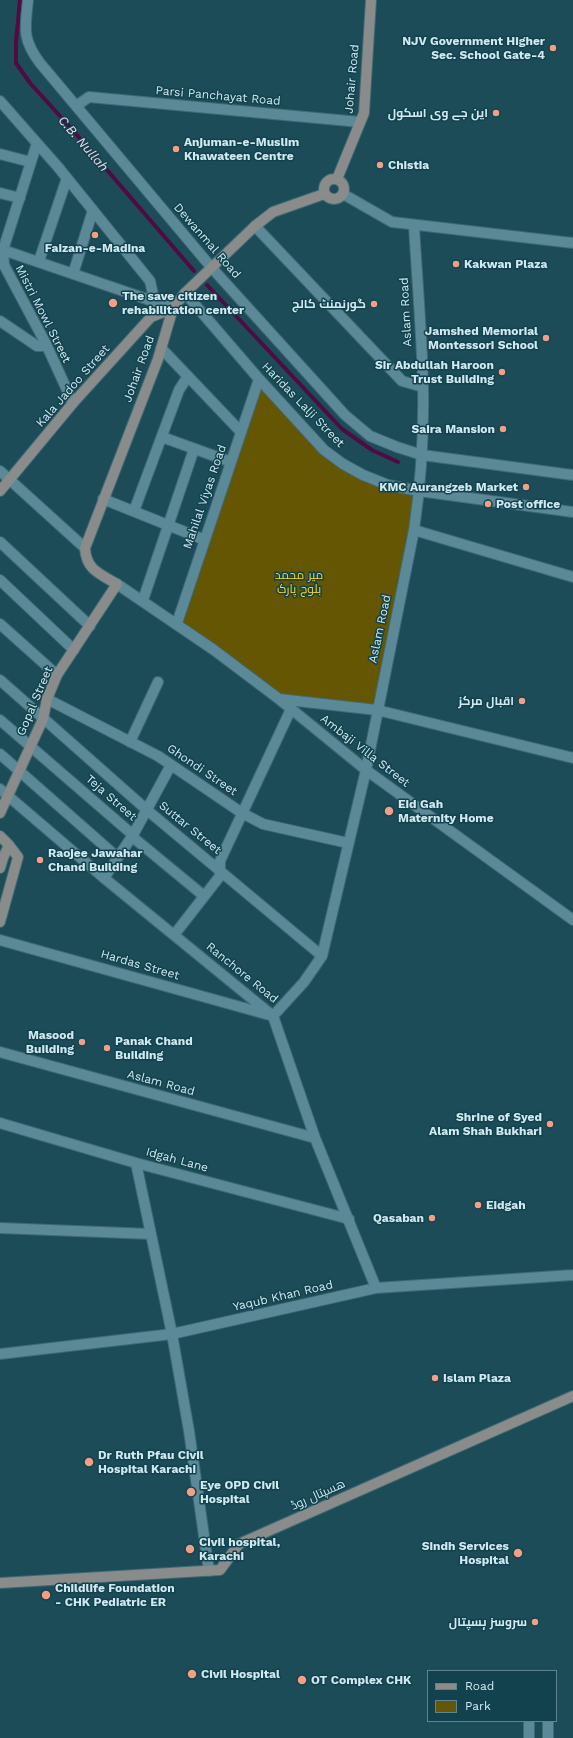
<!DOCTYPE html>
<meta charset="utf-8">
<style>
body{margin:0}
#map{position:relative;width:573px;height:1738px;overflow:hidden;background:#1d4c59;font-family:"Work Sans",sans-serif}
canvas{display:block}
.legend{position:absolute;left:427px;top:1670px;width:130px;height:52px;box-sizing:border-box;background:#11424e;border:1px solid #5e858f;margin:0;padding:5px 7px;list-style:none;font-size:12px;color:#d1e9f0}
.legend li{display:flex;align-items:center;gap:8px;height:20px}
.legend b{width:20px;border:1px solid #5e858f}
</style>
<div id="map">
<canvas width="573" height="1738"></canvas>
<ul class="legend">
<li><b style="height:5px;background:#8a8b8b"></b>Road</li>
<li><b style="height:11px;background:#645603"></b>Park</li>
</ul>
</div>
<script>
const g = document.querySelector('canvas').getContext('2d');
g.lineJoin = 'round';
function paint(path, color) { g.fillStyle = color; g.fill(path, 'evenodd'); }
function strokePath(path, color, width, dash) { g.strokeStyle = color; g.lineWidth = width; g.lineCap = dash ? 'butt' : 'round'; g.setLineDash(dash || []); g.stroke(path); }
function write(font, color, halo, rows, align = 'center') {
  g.font = font + ' "Work Sans",Cairo,sans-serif'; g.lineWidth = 3; g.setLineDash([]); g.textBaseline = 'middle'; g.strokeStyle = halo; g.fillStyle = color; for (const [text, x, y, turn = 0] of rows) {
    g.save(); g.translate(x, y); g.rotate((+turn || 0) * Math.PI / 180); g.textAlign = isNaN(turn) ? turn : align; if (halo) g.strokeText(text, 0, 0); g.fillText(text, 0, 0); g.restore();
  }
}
paint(new Path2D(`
 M259,379L343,464L419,491L377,710L279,698L177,623Z`), '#645603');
strokePath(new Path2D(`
 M20,0L16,42V63L30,83L70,127L194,271
 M207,285L342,429L372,450L398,462`), '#510a43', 4);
const street = new Path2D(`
 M28,0C25,29 22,39 40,63L211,267L345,415L370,436L397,447L422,455L573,475
 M0,101L58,167L150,281L155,303
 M76,106L89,97L360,122
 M37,143L3,250L4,265L46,344L73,403
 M0,154L31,162
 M0,193L20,198
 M343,194L392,222L573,243
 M255,226L402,381L423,387
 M0,249L173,308
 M39,261L67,178
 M73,274L93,210
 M185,293L259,379L324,450L343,464L363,475L388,485L419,491L573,512
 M0,321L37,346H42L46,344
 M161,348L241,432
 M162,437L231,462
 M0,471L85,548
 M103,499L205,540
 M134,511L179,390L188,376
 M414,530L573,577
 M0,542L90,626
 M0,580L74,650
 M117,584L214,650L279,699L366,770L573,920
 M143,600L194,449
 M177,623L259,379
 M0,624L57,675
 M0,680L147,810L322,956
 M47,699L158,756L242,813L263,824L348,843
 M279,699L377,710L573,758
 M0,720L133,835L135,839L204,896
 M130,742L158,682
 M0,754L117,857
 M0,789L104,878L273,1016L315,1138L376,1288
 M104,878L133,835L171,765
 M174,935L220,876V861L291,709
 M0,940L273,1016L304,982L322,956L366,770L414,530C421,482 424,435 423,387C422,333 417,279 414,226
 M0,1052L315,1138
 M0,1123L136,1163L349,1219
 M136,1163L172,1334L189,1431L209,1571
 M0,1228L151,1234
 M0,1354L172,1334L376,1288L573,1275
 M529,1738V1721
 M548,1738V1721`);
const secondary = new Path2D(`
 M324 189a10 10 0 1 1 20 0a10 10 0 1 1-20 0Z
 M337,179L364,113L371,0
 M0,491L73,403L151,317L173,308
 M0,813L43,719L47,699L57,675L117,584C100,574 86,570 85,548L158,359L173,308L185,293L255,226L273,212L324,194
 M0,836L9,845L18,857L0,922
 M0,868L3,858L9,845
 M0,1583L220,1570L239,1544L573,1396`);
strokePath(street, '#3f6973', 12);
strokePath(secondary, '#3f6973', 12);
strokePath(street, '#5b8997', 10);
strokePath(secondary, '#8a8b8b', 10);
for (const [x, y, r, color] of [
 [553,48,4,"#f39f85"],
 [496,113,4,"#f39f85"],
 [176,149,4,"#f39f85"],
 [380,165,4,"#f39f85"],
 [95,235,4,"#f39f85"],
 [456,264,4,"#f39f85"],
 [113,303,5,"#f39f85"],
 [374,304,4,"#f39f85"],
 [546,338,4,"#f39f85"],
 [502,372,4,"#f39f85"],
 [503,429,4,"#f39f85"],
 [526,487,4,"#f39f85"],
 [488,504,4,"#f39f85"],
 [522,701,4,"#f39f85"],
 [389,811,5,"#f39f85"],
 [40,860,4,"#f39f85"],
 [82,1042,4,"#f39f85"],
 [107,1048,4,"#f39f85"],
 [550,1124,4,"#f39f85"],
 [478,1205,4,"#f39f85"],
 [432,1218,4,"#f39f85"],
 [435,1378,4,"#f39f85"],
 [89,1462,5,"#f39f85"],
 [191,1492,5,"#f39f85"],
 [190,1549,5,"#f39f85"],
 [518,1553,5,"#f39f85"],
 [46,1595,5,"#f39f85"],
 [535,1622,4,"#f39f85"],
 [192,1674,5,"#f39f85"],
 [302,1680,5,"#f39f85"]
]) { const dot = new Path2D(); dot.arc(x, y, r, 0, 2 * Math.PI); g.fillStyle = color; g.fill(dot); strokePath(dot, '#11424e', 1.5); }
write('bold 12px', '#d1e9f0', '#11424e', [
 ["NJV Government Higher",545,41,"right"],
 ["Sec. School Gate-4",545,55,"right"],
 ["این جے وی اسکول",488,113,"right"],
 ["Anjuman-e-Muslim",184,142],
 ["Khawateen Centre",184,156],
 ["Chistia",388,165],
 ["Faizan-e-Madina",95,248,"center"],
 ["Kakwan Plaza",464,264],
 ["The save citizen",122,296],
 ["rehabilitation center",122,310],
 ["گورنمنٹ کالج",366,304,"right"],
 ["Jamshed Memorial",538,331,"right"],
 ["Montessori School",538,345,"right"],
 ["Sir Abdullah Haroon",494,365,"right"],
 ["Trust Building",494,379,"right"],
 ["Saira Mansion",495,429,"right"],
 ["KMC Aurangzeb Market",518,487,"right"],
 ["Post office",496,504],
 ["اقبال مرکز",514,701,"right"],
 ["Eid Gah",398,804],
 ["Maternity Home",398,818],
 ["Raojee Jawahar",48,853],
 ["Chand Building",48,867],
 ["Masood",74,1035,"right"],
 ["Building",74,1049,"right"],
 ["Panak Chand",115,1041],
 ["Building",115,1055],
 ["Shrine of Syed",542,1117,"right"],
 ["Alam Shah Bukhari",542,1131,"right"],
 ["Eidgah",486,1205],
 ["Qasaban",424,1218,"right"],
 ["Islam Plaza",443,1378],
 ["Dr Ruth Pfau Civil",98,1455],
 ["Hospital Karachi",98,1469],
 ["Eye OPD Civil",200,1485],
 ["Hospital",200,1499],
 ["Civil hospital,",199,1542],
 ["Karachi",199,1556],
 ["Sindh Services",509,1546,"right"],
 ["Hospital",509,1560,"right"],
 ["Childlife Foundation",55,1588],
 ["- CHK Pediatric ER",55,1602],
 ["سروسز ہسپتال",527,1622,"right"],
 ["Civil Hospital",201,1674],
 ["OT Complex CHK",311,1680]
], 'left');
write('12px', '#d1e9f0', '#11424e', [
 ["Johair Road",352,79,-85],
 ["Parsi Panchayat Road",218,96,5],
 ["Dewanmal Road",207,241,49],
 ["Aslam Road",406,312,-93],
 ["Mistri Mowl Street",43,314,63],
 ["Johair Road",139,369,-70],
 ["Kala Jadoo Street",73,386,-49],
 ["Haridas Lalji Street",303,405,46],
 ["Mahilal Viyas Road",205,497,-71],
 ["Aslam Road",380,629,-78],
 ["Gopal Street",35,701,-67],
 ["Ambaji Villa Street",365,751,38],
 ["Ghondi Street",202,770,34],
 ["Teja Street",111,798,41],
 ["Suttar Street",190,828,39],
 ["Hardas Street",140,965,16],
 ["Ranchore Road",242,973,39],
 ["Aslam Road",161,1083,15],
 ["Idgah Lane",177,1160,15],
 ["Yaqub Khan Road",283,1296,-13],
 ["ھسپتال روڈ",318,1495,-24]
]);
write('12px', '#fcdc1e', '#11424e', [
 ["میر محمد",299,575],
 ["بلوچ پارک",299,589]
]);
write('italic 13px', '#f0d7e8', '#11424e', [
 ["C.B. Nullah",83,144,49]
]);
</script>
